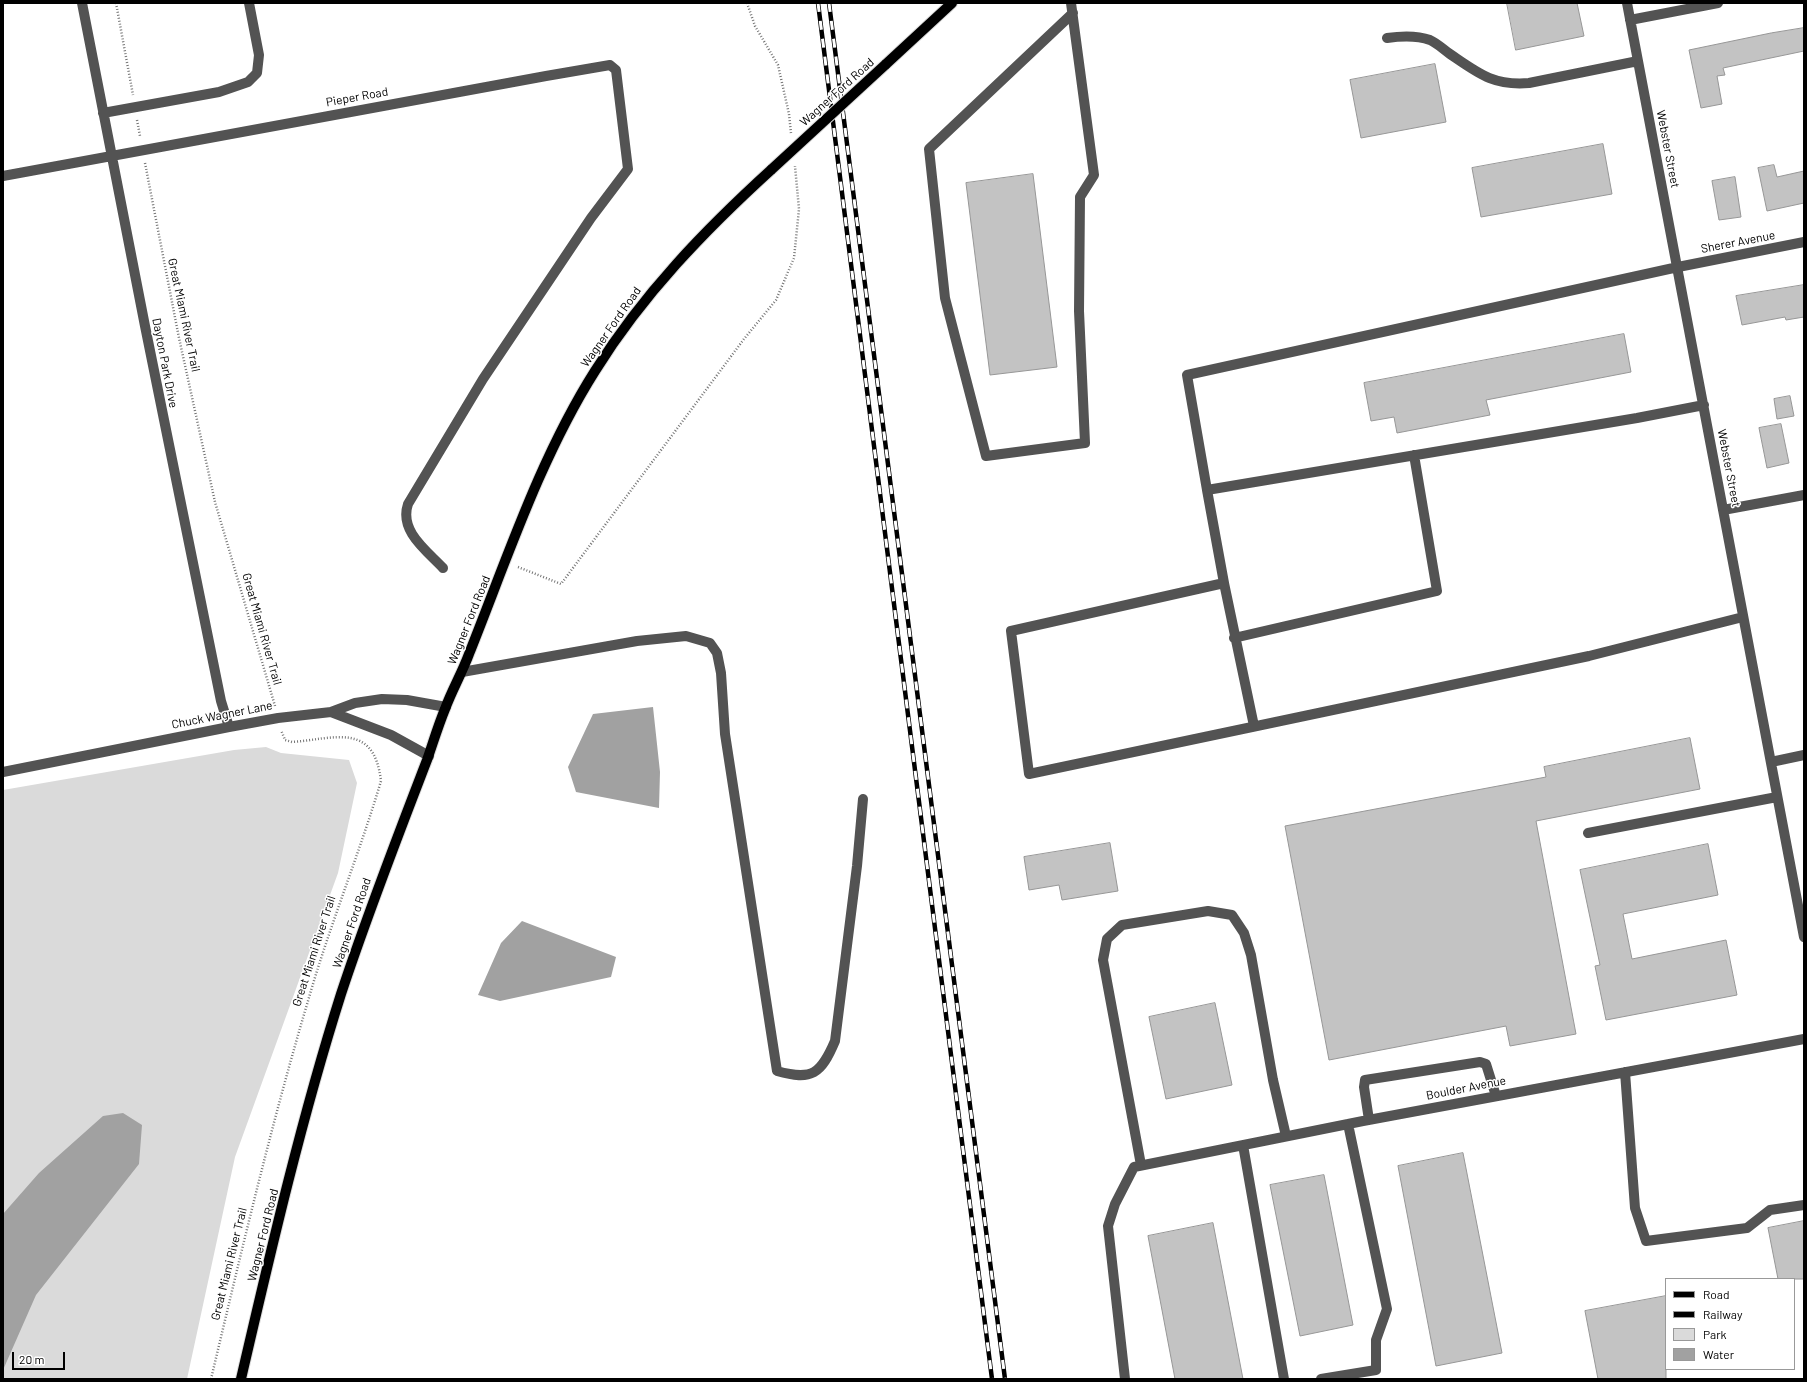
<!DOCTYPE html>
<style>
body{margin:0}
#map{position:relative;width:1807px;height:1382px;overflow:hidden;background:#fff;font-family:Barlow,sans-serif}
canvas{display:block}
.frame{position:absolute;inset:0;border:4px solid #000;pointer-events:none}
.legend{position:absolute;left:1665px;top:1278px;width:130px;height:92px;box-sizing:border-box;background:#fff;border:1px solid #999;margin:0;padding:5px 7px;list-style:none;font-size:12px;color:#000}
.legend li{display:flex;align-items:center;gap:8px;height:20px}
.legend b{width:20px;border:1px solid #999}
.scale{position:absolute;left:12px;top:1352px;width:53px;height:18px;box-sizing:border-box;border:2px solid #000;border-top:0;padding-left:5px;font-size:12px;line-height:14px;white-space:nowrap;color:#000;-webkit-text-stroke:3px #fff;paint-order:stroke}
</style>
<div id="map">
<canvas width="1807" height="1382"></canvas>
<div class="frame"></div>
<ul class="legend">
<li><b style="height:5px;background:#000"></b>Road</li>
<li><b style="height:5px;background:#000"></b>Railway</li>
<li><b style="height:11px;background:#dadada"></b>Park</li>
<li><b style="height:11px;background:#a1a1a1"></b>Water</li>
</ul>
<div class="scale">20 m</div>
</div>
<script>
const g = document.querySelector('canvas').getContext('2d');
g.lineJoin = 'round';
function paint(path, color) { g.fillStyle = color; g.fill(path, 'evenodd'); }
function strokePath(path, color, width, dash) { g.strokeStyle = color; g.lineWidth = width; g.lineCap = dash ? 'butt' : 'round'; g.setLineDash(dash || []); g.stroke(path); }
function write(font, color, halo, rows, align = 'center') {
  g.font = font + ' Barlow,sans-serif'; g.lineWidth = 3; g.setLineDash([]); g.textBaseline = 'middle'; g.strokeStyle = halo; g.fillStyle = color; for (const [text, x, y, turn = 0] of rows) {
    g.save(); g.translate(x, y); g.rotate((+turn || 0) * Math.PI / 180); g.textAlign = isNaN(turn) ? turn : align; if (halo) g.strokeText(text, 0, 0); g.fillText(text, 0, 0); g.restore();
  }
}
paint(new Path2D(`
 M266,747L281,753L349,760L357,783L338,873L235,1157L187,1379H3V790L234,750Z`), '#dadada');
paint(new Path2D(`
 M653,707L660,772L659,808L576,792L568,767L593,714Z
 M522,921L616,957L611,977L500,1001L478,995L501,943Z
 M123,1113L142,1125L139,1164L36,1295L3,1370V1214L39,1173L103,1116Z`), '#a1a1a1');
const building = new Path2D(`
 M1507,3H1577L1584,36L1516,50Z
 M1804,28V51L1723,68L1725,75L1717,76L1722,104L1701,108L1689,50L1771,33Z
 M1435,64L1446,122L1361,138L1350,80Z
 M1603,144L1612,194L1481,217L1472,168Z
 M1774,165L1777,177L1804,171V203L1767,211L1758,168Z
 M1033,174L1057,367L990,375L966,183Z
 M1735,177L1741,217L1719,220L1712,181Z
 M1804,285V317L1786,320L1785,317L1742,325L1736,296Z
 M1624,334L1631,372L1486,400L1490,415L1397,433L1394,417L1371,421L1364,383Z
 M1790,396L1794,416L1777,419L1774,399Z
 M1781,424L1789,463L1767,468L1759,428Z
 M1690,738L1700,789L1536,821L1576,1034L1510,1046L1506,1026L1329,1060L1285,826L1546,777L1544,767Z
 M1110,843L1118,891L1062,900L1059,885L1029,890L1024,857Z
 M1708,844L1718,895L1623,914L1632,959L1726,940L1737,995L1606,1020L1595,966L1600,965L1580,870Z
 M1215,1003L1232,1085L1166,1099L1149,1017Z
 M1463,1153L1502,1353L1436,1366L1398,1166Z
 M1324,1175L1353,1325L1300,1336L1270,1185Z
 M1804,1221V1279H1778L1768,1228Z
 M1213,1223L1243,1379H1175L1148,1236Z
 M1666,1296V1379H1598L1585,1311Z`);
paint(building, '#c3c3c3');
strokePath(building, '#979797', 1);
const major = new Path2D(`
 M885,65L952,3
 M241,1379C271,1250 301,1120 341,994C367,915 397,838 427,760C433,743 438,726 445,709C452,690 462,673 469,654C507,559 540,458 595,371C643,294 705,230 772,169`);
strokePath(major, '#dbdbdb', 12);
strokePath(new Path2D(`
 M116,3L133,95
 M747,3L755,26L778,65L789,114L791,133
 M137,120L140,136
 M145,163L179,338L215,502L275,706
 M518,567L561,584L744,339L776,300L794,258L799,209L795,166
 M211,1379C241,1253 271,1125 308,1001C329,927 359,855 381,781C374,721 334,739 292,742L285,740L281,730`), '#757575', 2.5, [1, 2]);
strokePath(new Path2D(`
 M82,3L145,326L221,701L229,727
 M1071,3L1094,175L1080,197L1079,311L1085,443L986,456L945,298L929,149L1073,13
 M1627,3L1804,937
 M1630,20L1718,3
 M1387,38C1401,36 1416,35 1430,40C1437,43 1444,50 1450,54C1478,73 1493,86 1529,83L1638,61
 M103,113L219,92L248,82L257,73L259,55L249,3
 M3,176L546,76L610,65L616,70L628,169L591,218L483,379L408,504C399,531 426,550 443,568
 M1704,405L1637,418L1207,490L1187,375L1678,267L1804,242
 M1207,490L1224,583
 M1723,510L1804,495
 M1234,638L1437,591L1414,455
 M462,672L637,641L686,636L710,643L717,653L721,673L725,734L777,1071C812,1081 821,1074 835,1041L857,866L863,799
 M331,712L391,735L429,756
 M1254,726L1224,583L1011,631L1029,774L1589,656L1743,617
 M1771,762L1804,755
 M3,772L229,727L278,718L331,712L355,703L382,699L407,700L446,707
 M1588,833L1777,797
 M1625,1072L1635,1208L1646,1241L1747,1228L1770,1210L1804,1205
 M1369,1120L1364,1087L1365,1080L1480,1062L1486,1064L1496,1096
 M1243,1145L1284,1379
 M1141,1165L1103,960L1107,939L1122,925L1208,911L1232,915L1244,933L1251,955L1273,1080L1286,1136
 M1125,1379L1108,1226L1115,1204L1134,1167L1363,1121L1804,1039
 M1321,1379L1376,1370V1340L1387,1309L1348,1124`), '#535353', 10);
strokePath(major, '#000', 10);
const rail = new Path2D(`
 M818,3L992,1379
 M829,3L1005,1379`);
strokePath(rail, '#000', 4.5);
strokePath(rail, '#fff', 3, [9]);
const majorBridge = new Path2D(`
 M772,169L885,65`);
strokePath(majorBridge, '#dbdbdb', 12, []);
strokePath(majorBridge, '#000', 10);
write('12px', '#000', '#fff', [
 ["Wagner Ford Road",837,92,-42],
 ["Pieper Road",357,97,-10],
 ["Webster Street",1668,149,79],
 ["Sherer Avenue",1738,242,-11],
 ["Great Miami River Trail",184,315,78],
 ["Wagner Ford Road",611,327,-55],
 ["Dayton Park Drive",165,363,79],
 ["Webster Street",1729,468,79],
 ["Wagner Ford Road",469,620,-68],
 ["Great Miami River Trail",262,629,74],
 ["Chuck Wagner Lane",222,715,-11],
 ["Wagner Ford Road",352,923,-71],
 ["Great Miami River Trail",314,951,-72],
 ["Boulder Avenue",1466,1088,-11],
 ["Wagner Ford Road",263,1235,-76],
 ["Great Miami River Trail",229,1264,-76]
]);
</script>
